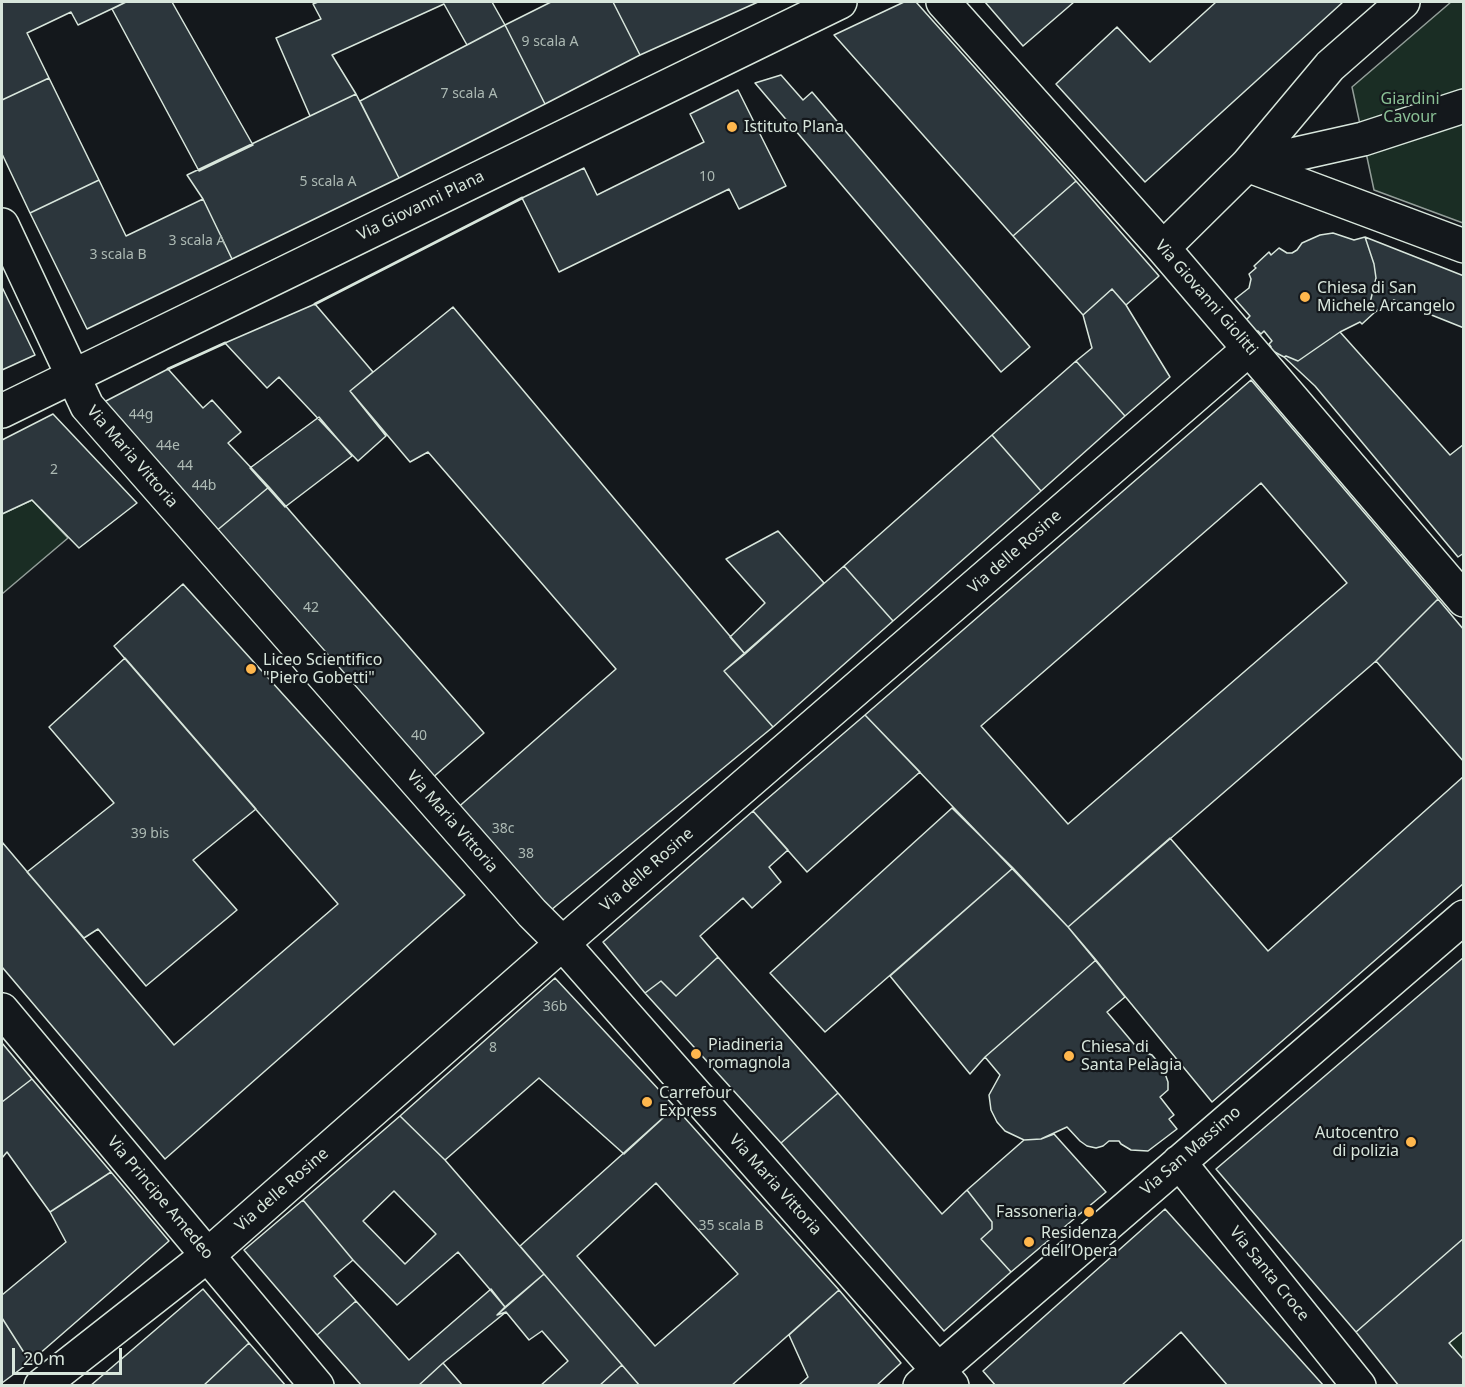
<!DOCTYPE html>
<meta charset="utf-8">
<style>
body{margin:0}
#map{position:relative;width:1465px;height:1387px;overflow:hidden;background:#14181c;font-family:"Noto Sans",sans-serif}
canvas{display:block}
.frame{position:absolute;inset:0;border:3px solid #d8e6dc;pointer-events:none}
.scale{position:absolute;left:12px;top:1348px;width:110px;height:27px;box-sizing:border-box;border:3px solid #d8e6dc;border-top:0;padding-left:8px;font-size:18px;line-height:21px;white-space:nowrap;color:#d8e6dc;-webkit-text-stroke:4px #14181c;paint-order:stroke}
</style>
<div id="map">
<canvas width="1465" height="1387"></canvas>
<div class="frame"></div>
<div class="scale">20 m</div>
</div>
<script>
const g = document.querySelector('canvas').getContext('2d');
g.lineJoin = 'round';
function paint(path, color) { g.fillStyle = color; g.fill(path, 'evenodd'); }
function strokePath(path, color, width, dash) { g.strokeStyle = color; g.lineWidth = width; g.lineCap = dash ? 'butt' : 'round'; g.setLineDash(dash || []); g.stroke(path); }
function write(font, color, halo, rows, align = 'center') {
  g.font = font + ' "Noto Sans",sans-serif'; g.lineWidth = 4.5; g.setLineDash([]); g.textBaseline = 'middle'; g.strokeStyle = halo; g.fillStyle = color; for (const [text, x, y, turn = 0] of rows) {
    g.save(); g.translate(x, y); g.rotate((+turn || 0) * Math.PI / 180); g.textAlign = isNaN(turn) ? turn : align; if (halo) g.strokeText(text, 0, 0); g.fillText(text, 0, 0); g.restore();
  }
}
const green = new Path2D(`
 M1451,2H1463V223L1374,190L1352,87Z
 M32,500L68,538L2,594V514Z
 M1463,1331V1360L1449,1343Z`);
paint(green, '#1a2d24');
strokePath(green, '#939e99', 1.5);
const building = new Path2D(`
 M2,2H126L78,25L71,12L27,33L49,78L2,100Z
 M126,2H172L253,145L199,171L112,9Z
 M318,2H492L505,25L467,45L444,4L332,55L356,94L310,116L276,38L321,19L313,4Z
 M551,2H613L640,55L545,104L505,25Z
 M613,2H758L640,55Z
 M904,2H916L1076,181L1013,236L834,35Z
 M985,2H1074L1023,46Z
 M1216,2H1343L1145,182L1056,84L1117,27L1150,62Z
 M505,25L545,104L399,178L360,101Z
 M781,75L803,100L812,92L1030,347L1001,372L755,83Z
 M49,78L99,180L30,213L2,154V100Z
 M738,90L786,186L739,209L729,189L559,272L522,198L584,168L597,195L704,142L690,114Z
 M356,94L399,178L232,259L203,199L187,175Z
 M99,180L126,236L203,199L232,259L87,329L30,213Z
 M1076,181L1159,276L1126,305L1112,289L1083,315L1013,236Z
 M1333,233L1354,240L1365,237L1374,264L1376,278L1369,307L1375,312L1362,324L1360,322L1340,332L1298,361L1286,356L1284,357L1269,349L1271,347L1269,344L1272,341L1264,331L1261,334L1258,331L1255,332L1245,321L1250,316L1235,299L1249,288L1251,279L1249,274L1256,268L1254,266L1269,252L1271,255L1279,248L1287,253H1292L1297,250L1302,243L1320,235Z
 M1365,237L1464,276V328L1394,300L1375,312L1369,307L1376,278L1374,264Z
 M2,287L35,355L2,370Z
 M1112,289L1126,305L1170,377L1125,416L1076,361L1092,348L1083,315Z
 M315,304L373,372L350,391L386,436L358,461L279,377L267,388L225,343Z
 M453,307L745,654L724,671L773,727L545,915L455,810L616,669L428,452L410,462L350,391Z
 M1340,332L1450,455L1464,444V553L1458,557L1315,386L1284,357L1286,356L1298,361Z
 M1076,361L1125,416L1041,491L992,435Z
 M168,369L203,408L212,400L241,432L228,443L269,487L215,532L102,403Z
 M1251,380L1438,599L1376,661L1068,927L865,715ZM1261,483L1347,583L1068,824L981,726Z
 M53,414L137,503L79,548L32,500L2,514V440Z
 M319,417L352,456L285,507L250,468Z
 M992,435L1041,491L893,621L844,566Z
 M269,487L484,733L430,780L215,532Z
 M778,531L824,583L745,654L730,637L765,603L726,559Z
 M844,566L893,621L773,727L724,671Z
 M183,584L465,895L165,1159L2,967V842L174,1045L338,904L114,646Z
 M1438,599L1464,630V762L1376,661Z
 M125,658L256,809L193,860L237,910L146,986L98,929L84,938L27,872L114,803L49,727Z
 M865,715L920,772L807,872L753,811Z
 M1464,776V883L1212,1102L1068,927L1170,838L1268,951Z
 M952,808L1013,868L825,1032L770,973Z
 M753,811L788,850L769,867L781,882L752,908L743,898L700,936L718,957L676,996L661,981L645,993L603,942Z
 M1013,868L1068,927L1096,960L985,1057L970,1074L890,976Z
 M718,957L838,1093L781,1143L645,993L661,981L676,996Z
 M1464,957V1238L1356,1332L1216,1169Z
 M1096,960L1125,997L1107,1012L1139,1050L1152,1055L1163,1068L1168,1082V1090L1160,1097L1174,1115L1169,1119L1177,1129L1148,1151L1131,1150L1121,1144L1119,1141H1109L1103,1146L1096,1148L1087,1146L1080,1141L1067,1127L1041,1139L1024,1140L1005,1131L997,1122L991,1110L989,1095L1000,1075L985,1057Z
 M555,978L675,1107L624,1154L539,1078L445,1160L400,1116Z
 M2,1043L32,1079L2,1102Z
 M32,1079L111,1172L50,1212L7,1152L2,1158V1102Z
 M838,1093L942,1214L967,1190L992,1222V1229L981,1239L1011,1272L944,1331L781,1143Z
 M675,1107L839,1290L731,1386H640L520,1246ZM656,1183L738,1274L655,1346L577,1256Z
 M400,1116L445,1160L544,1274L505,1307L458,1252L397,1305L353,1260L303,1200ZM394,1191L436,1234L405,1264L363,1221Z
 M1054,1134L1106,1192L1011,1272L981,1239L992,1229V1222L967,1190L1024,1140L1041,1139Z
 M111,1172L169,1241L30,1362L2,1318V1295L66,1242L50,1212Z
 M303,1200L353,1260L334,1276L356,1301L317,1335L244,1250Z
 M1165,1209L1324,1386H1228L1181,1332L1121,1386H996L983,1371Z
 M1464,1238V1331L1449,1343L1464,1360V1386H1399L1356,1332Z
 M544,1274L622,1365L599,1386H540L568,1361L542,1331L529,1340L506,1312L497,1315Z
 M203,1289L249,1343L203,1386H90Z
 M491,1289L505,1307L497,1315L506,1312L443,1363L418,1386H362L317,1335L356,1301L409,1360Z
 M839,1290L901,1363L876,1386H798L808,1377L789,1335Z
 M2,1318L30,1362L2,1383Z
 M249,1343L286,1386H203Z
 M443,1363L463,1386H418Z
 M622,1365L640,1386H599Z`);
paint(building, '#2c363c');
strokePath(building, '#d8e6dc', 1.5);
const street = new Path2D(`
 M943,2L1163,248L1464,600
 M1247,165L1464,246
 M1247,165L1363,139L1464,106
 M2,225L87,406L532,913L563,944L952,1386
 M1163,248L1247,165L1330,66L1403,2
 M2,411L840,2
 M2,1010L317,1386
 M1179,1162L1359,1386
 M41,1386L208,1255L580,928L1249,349
 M920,1386L1464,917`);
strokePath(street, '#d8e6dc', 36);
strokePath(street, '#14181c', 33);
strokePath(new Path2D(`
 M315,304L522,198
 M168,369L225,343`), '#d8e6dc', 3);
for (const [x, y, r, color] of [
 [732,127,6,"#ffb74d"],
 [1305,297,6,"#ffb74d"],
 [251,669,6,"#ffb74d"],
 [696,1054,6,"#ffb74d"],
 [1069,1056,6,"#ffb74d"],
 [647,1102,6,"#ffb74d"],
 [1411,1142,6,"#ffb74d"],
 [1089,1212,6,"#ffb74d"],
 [1029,1242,6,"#ffb74d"]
]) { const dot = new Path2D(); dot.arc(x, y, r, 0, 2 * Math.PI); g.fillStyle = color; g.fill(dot); strokePath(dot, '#14181c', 2); }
write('14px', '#adbab4', null, [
 ["9 scala A",550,42],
 ["7 scala A",469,94],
 ["10",707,177],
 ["5 scala A",328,182],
 ["3 scala A",197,241],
 ["3 scala B",118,255],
 ["44g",141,415],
 ["44e",168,446],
 ["44",185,466],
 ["2",54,470],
 ["44b",204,486],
 ["42",311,608],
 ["40",419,736],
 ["38c",503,829],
 ["39 bis",150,834],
 ["38",526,854],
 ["36b",555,1007],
 ["8",493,1048],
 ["35 scala B",731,1226]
]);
write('16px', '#8ac095', '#14181c', [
 ["Giardini",1410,99],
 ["Cavour",1410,117]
]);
write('16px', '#d8e6dc', '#14181c', [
 ["Istituto Plana",744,127],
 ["Chiesa di San",1317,288],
 ["Michele Arcangelo",1317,306],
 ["Liceo Scientifico",263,660],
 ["\"Piero Gobetti\"",263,678],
 ["Piadineria",708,1045],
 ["romagnola",708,1063],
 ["Chiesa di",1081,1047],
 ["Santa Pelagia",1081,1065],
 ["Carrefour",659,1093],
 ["Express",659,1111],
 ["Autocentro",1399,1133,"right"],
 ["di polizia",1399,1151,"right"],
 ["Fassoneria",1077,1212,"right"],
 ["Residenza",1041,1233],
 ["dell’Opera",1041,1251]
], 'left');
write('16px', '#d8e6dc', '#14181c', [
 ["Via Giovanni Plana",421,206,-26],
 ["Via Giovanni Giolitti",1206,298,49],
 ["Via Maria Vittoria",132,457,49],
 ["Via delle Rosine",1015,552,-41],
 ["Via Maria Vittoria",452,822,49],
 ["Via delle Rosine",647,870,-41],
 ["Via San Massimo",1191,1151,-41],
 ["Via Maria Vittoria",775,1185,48],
 ["Via delle Rosine",282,1190,-41],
 ["Via Principe Amedeo",160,1198,50],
 ["Via Santa Croce",1269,1274,51]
]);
</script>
